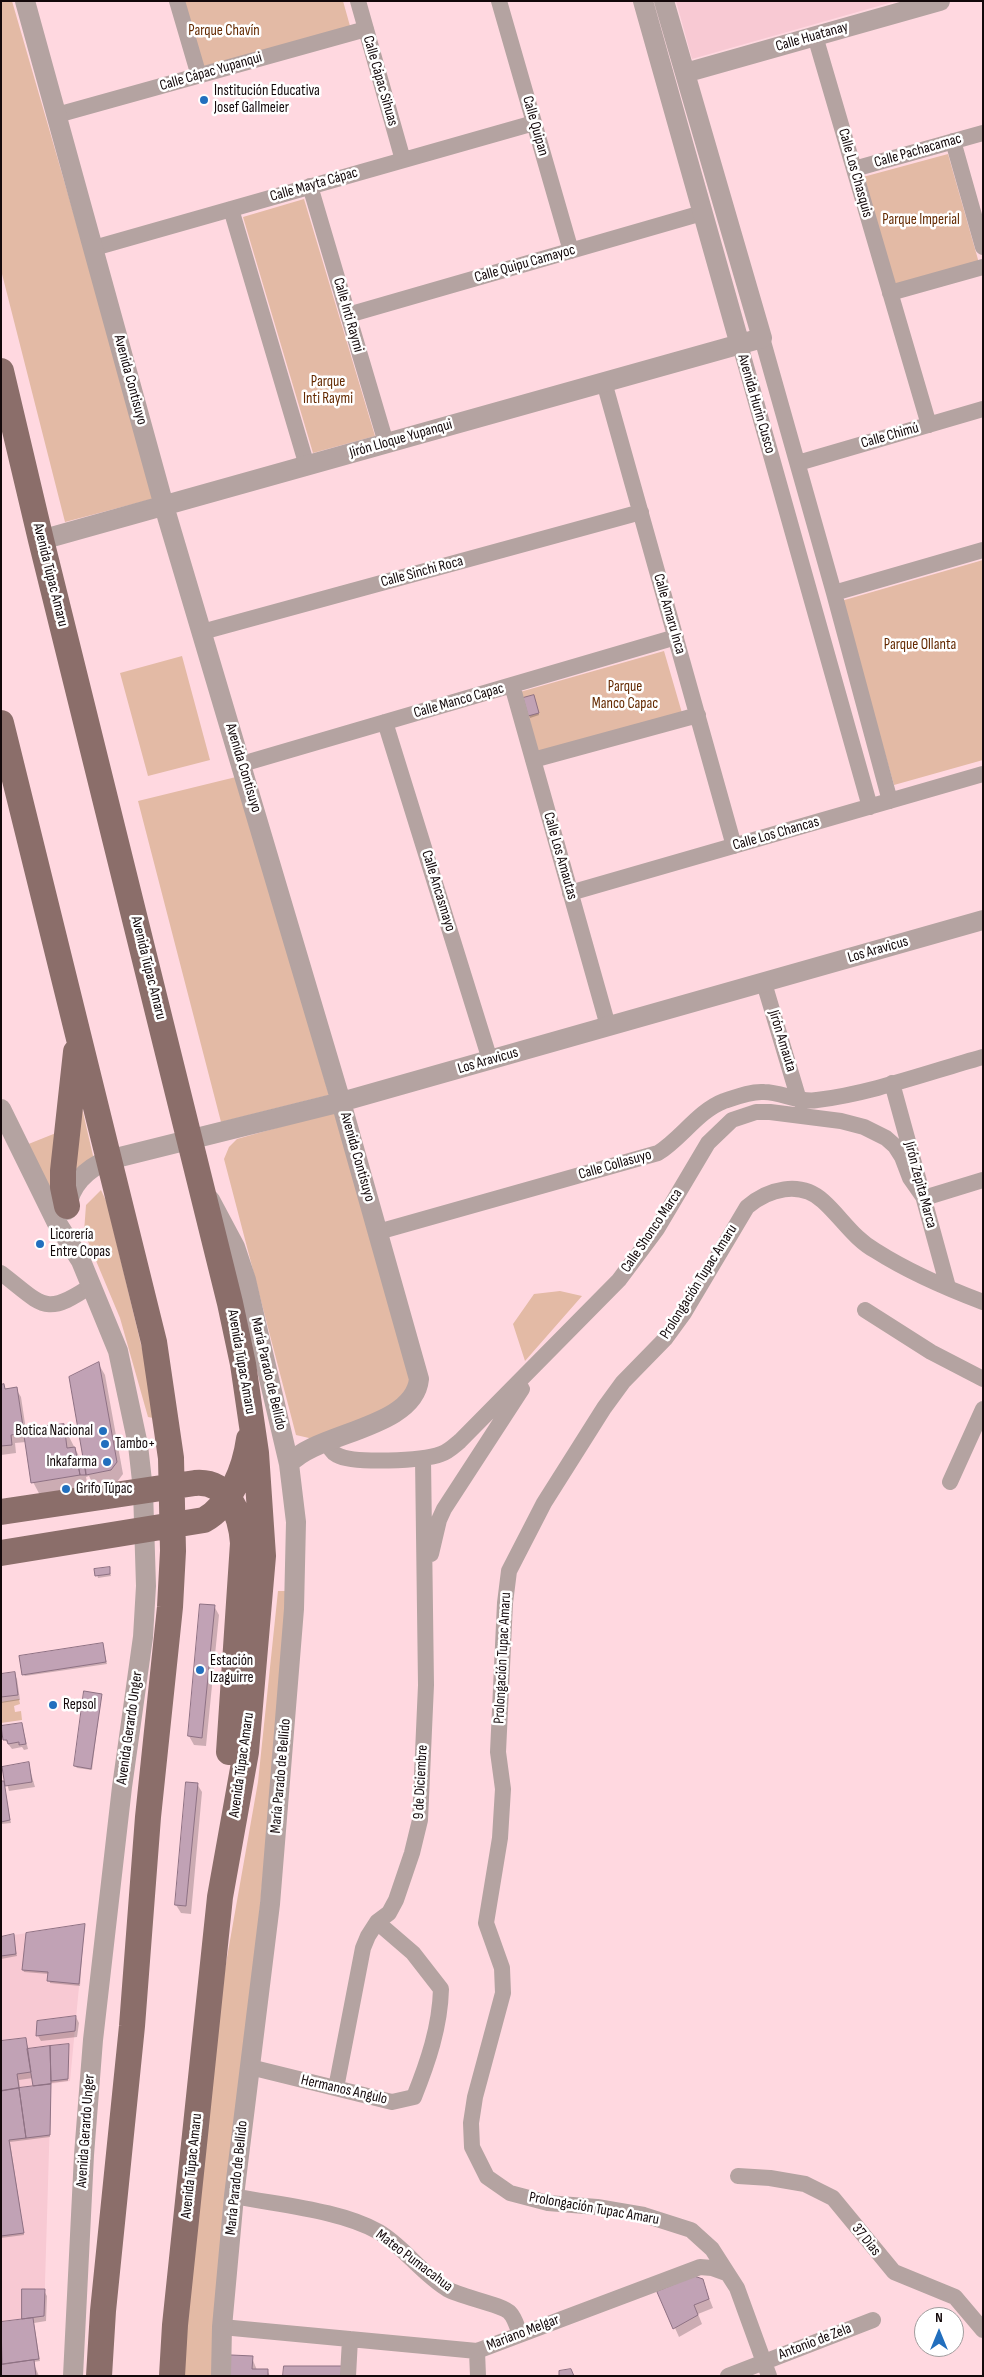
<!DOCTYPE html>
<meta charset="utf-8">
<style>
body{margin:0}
#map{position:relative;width:984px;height:2377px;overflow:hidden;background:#ffd8e0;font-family:"Sofia Sans Condensed",sans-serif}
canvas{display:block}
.frame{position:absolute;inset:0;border:2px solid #13080a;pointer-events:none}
.north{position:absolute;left:914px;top:2307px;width:50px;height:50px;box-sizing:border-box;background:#fff;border:1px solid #a19c9d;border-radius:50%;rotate:0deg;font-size:14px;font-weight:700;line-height:20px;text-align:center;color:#13080a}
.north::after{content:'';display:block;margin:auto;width:18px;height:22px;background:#226fbe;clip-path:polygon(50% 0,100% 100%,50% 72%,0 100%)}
</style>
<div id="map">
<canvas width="984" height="2377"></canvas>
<div class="frame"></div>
<div class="north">N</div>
</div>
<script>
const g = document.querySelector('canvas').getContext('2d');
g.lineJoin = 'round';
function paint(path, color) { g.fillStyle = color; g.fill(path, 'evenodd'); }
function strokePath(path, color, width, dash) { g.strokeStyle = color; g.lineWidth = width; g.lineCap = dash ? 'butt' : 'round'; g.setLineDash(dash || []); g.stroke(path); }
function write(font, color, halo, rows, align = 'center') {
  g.font = font + ' "Sofia Sans Condensed",sans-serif'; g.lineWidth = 5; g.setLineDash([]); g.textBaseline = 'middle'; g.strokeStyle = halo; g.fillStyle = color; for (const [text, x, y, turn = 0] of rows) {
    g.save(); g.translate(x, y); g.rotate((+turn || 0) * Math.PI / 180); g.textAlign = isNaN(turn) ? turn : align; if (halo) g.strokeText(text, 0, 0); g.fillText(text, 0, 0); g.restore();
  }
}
paint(new Path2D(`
 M676,1H896L692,59Z
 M85,1924L70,2081L51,2084L44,2316L1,2322V1937Z`), '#f8c9d3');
paint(new Path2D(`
 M1,1H12L156,498L65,522L1,270Z
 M184,1H343L350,26L204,68Z
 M948,154L979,263L894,287L863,177Z
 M304,199L375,436L313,453L243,217Z
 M983,560V760L894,785L841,601Z
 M664,651L682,713L537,754L520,692Z
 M182,656L210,760L148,776L120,673Z
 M236,777L329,1095L221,1122L138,801Z
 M79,1095L94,1160L70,1180Z
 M337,1111L415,1384L387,1409L326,1437L309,1438L296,1435L224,1159L229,1147L237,1139Z
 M61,1131L59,1211L26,1145Z
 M101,1190L107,1203L144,1357L153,1418L148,1417L120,1318L84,1232L86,1205Z
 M560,1291L582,1296L525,1361L513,1324L534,1294Z
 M278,1591H289L217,2376H175L217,2014L258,1782Z
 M19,1699L20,1704L14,1706L15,1712L21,1711L22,1720L1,1723V1702Z`), '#e3baa5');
paint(new Path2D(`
 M535,699L539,715L530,718L529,715Z
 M98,1363L105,1375L123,1474L117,1482L94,1486L89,1476L86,1477L89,1492L42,1499L33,1482L26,1442L15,1443L16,1453L1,1455V1386L6,1390L16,1389L21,1397L26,1430L63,1425L83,1464H86Z
 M109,1568L111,1576L98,1578L96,1570Z
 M201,1605L214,1606L219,1615L206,1746L194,1745L189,1736Z
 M103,1645L107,1664L25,1676L23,1674Z
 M14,1673L17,1679L20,1700L1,1703V1675Z
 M101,1695L92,1770L77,1768L75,1766Z
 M22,1725L28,1749L24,1750L22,1747L12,1749L5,1740Z
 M28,1763L35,1787L9,1791L3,1768Z
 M3,1782L11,1823L1,1824V1783Z
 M197,1784L202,1792L191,1914L181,1913L176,1905Z
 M84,1926L80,1986L50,1983L49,1974L24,1972L23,1970Z
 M13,1936L17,1956L1,1959V1938Z
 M76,2017L79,2023L77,2037L41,2041L38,2036Z
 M25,2039L29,2050L68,2045V2081L51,2083L50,2137L10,2142L24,2235L1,2238V2042ZM33,2078L34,2087L20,2089L19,2080Z
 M702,2280L713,2308L698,2314L702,2324L679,2337L659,2292Z
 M24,2290L44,2291L47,2296L46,2321L34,2323L40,2361L33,2362L39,2376H1V2324L24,2320Z
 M252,2358L257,2370H267L270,2376H231Z`), '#0003');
const building = new Path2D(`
 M534,695L539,713L528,716L523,698Z
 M99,1362L117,1462L111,1470L86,1475L69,1377Z
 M4,1384L5,1389L17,1387L24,1433L11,1435L12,1445L1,1446V1385Z
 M64,1424L67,1448L75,1447L80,1475L31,1483L23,1429Z
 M85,1462L86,1475H80L78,1464Z
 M110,1567V1574L95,1576L94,1569Z
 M200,1604L215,1605L202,1738L188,1736Z
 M103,1643L106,1662L22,1675L19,1656Z
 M15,1672L18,1695L1,1697V1674Z
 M84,1691L102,1694L91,1769L74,1766Z
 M22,1723L26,1744L19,1745V1742L8,1744L7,1740H3L1,1726Z
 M29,1762L32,1782L5,1786L2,1767Z
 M1,1781H4L10,1820L1,1822Z
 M186,1782L198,1783L186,1906L175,1905Z
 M85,1924L79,1984L47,1981L48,1972L22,1970L26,1933Z
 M14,1934L16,1954L1,1956V1937Z
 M76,2016L75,2031L36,2036L37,2021Z
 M26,2038L31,2072L17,2074L19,2088L1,2091V2041Z
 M69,2044L68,2079L51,2081L50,2046Z
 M50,2046L51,2084L33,2086L27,2049Z
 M51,2084L50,2135L26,2138L19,2088Z
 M19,2088L26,2138L9,2140L24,2233L1,2236V2091Z
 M694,2276L703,2279L709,2299L694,2305L698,2315L673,2329L657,2292Z
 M22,2289H45L44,2316L22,2319Z
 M33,2318L39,2359L2,2364L1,2322Z
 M231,2355L253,2356L252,2369H268V2376H230Z
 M34,2360L36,2376H1V2365Z
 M284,2366H342L341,2376H283Z
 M571,2369L574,2376H559V2371Z`);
paint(building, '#c1a2b5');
strokePath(building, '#8e7183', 1);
strokePath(new Path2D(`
 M177,1L199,76
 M358,1L403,160
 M499,1L571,251
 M815,36L929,425
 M57,115L366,29
 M953,141L983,247
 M854,169L983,133
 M310,186L386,443
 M231,209L307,466
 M94,248L534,123
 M890,293L983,267
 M348,315L702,213
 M762,338L834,593L890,801
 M740,345L870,807
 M604,382L734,846
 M798,463L983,409
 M834,593L983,550
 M202,632L641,512
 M512,685L608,1026
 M385,722L490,1060
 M533,760L698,715
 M242,764L676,637
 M570,893L983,774
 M764,983L799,1100
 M892,1083L948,1287
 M378,1232L658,1153C681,1139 698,1111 724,1101C736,1097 751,1091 764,1092C782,1092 798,1103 817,1100C873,1093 929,1072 983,1057
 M1,1273C43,1305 44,1318 92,1285
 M865,1310L931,1352L983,1379
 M328,1442C330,1448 331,1452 337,1455C353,1464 423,1461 441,1454C448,1452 454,1446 460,1441L619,1280L657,1229L708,1143L732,1120L756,1112H770L841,1121L864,1127L886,1138L895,1146L902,1157L910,1178L924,1198L983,1180
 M950,1482L983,1409
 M431,1554L439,1520L444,1509L522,1389
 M250,2067L392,2102L414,2097C428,2062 440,2027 441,1989L413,1953L377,1922
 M336,2088L363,1948L368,1936L377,1922L389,1913L396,1900L412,1853L420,1820L426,1685L423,1459
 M738,2176L770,2178L805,2184L833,2198L894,2272L955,2297L983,2330
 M234,2196C278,2205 341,2210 379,2232C404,2247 421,2273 447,2289C461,2297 504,2305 510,2313C515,2318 517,2327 520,2334
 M222,2327L477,2351L700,2267L712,2268L726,2273
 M477,2351L478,2376
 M348,2376L350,2339
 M728,2376L873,2320
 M769,2376L737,2288L712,2249L691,2230L644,2215L597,2207L548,2203L510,2193L487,2177L472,2147L471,2123L475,2097L503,1993L502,1968L486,1923L500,1838L503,1789L498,1752L505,1603L509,1571L544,1503L604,1408L623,1382L665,1339L684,1313L747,1207C768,1189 800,1180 823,1201C841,1217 854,1239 876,1251C909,1272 946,1288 983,1302`), '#b4a3a1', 16);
strokePath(new Path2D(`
 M25,1L164,506L341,1102L419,1379C414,1429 316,1432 289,1464
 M643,1L740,345
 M685,73L940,1
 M41,540L762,338L664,1
 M1,1109L57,1223L81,1261L118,1351L138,1445L143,1490L146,1586L143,1637L122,1787L93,2040L84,2155L73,2376
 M210,1200L235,1247L246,1280L289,1464L296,1522L294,1609L270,1904L234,2196L222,2327L221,2376
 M67,1210C68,1186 87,1168 108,1160L341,1102L983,920`), '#b4a3a1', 20);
strokePath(new Path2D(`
 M1,371L41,540L230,1303L243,1364L256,1453L263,1556L246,1752L220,1897L175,2325L172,2376
 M1,723L154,1342L171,1458L173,1551L170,1607L148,1817L132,2026L103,2311L99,2376
 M67,1206L63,1187V1171L76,1052
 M1,1512L195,1483C229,1480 241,1516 243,1543L229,1752
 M1,1553L204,1520C231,1505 245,1468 249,1439`), '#8b6e6a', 26);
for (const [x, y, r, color] of [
 [204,100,5,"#226fbe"],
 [40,1244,5,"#226fbe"],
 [103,1431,5,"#226fbe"],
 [105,1444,5,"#226fbe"],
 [107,1462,5,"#226fbe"],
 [66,1489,5,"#226fbe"],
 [200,1670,5,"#226fbe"],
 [53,1705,5,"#226fbe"]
]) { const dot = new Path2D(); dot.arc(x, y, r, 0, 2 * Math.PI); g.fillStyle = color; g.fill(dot); strokePath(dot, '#fff', 2); }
write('15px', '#642a02', '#fff', [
 ["Parque Chavín",224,31],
 ["Parque Imperial",921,220],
 ["Parque",328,382],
 ["Inti Raymi",328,399],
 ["Parque Ollanta",920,645],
 ["Parque",625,687],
 ["Manco Capac",625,704]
]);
write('15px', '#13080a', '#fff', [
 ["Calle Huatanay",812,37,-16],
 ["Calle Cápac Yupanqui",211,72,-16],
 ["Calle Cápac Sihuas",380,81,74],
 ["Calle Quipan",535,126,74],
 ["Calle Pachacamac",918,151,-16],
 ["Calle Los Chasquis",855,173,74],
 ["Calle Mayta Cápac",314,185,-16],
 ["Calle Quipu Camayoc",525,264,-16],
 ["Calle Inti Raymi",348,315,74],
 ["Avenida Contisuyo",130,380,75],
 ["Avenida Hurin Cusco",756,404,74],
 ["Calle Chimú",890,436,-16],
 ["Jirón Lloque Yupanqui",401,439,-16],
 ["Calle Sinchi Roca",422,572,-15],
 ["Avenida Túpac Amaru",50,575,76],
 ["Calle Amaru Inca",669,614,74],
 ["Calle Manco Capac",459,701,-16],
 ["Avenida Contisuyo",243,768,73],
 ["Calle Los Chancas",776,834,-16],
 ["Calle Los Amautas",560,856,74],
 ["Calle Ancasmayo",438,891,73],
 ["Los Aravicus",878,950,-16],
 ["Avenida Túpac Amaru",148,968,76],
 ["Jirón Amauta",782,1041,73],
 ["Los Aravicus",488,1061,-16],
 ["Avenida Contisuyo",357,1157,74],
 ["Calle Collasuyo",615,1165,-16],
 ["Jirón Zepita Marca",920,1185,75],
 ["Calle Shonco Marca",652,1231,-56],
 ["Prolongación Tupac Amaru",699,1282,-58],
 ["Avenida Túpac Amaru",241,1362,80],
 ["María Parado de Bellido",268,1374,77],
 ["Prolongación Tupac Amaru",503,1658,-87],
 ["Avenida Gerardo Unger",130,1728,-82],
 ["Avenida Túpac Amaru",242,1765,-82],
 ["María Parado de Bellido",281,1776,-85],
 ["9 de Diciembre",421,1782,-87],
 ["Hermanos Angulo",344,2090,13],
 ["Avenida Gerardo Unger",86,2131,-86],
 ["Avenida Túpac Amaru",192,2166,-84],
 ["María Parado de Bellido",237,2178,-84],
 ["Prolongación Tupac Amaru",594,2209,10],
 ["37 Dias",866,2240,51],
 ["Mateo Pumacahua",414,2261,37],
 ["Mariano Melgar",523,2333,-21],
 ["Antonio de Zela",815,2342,-21]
]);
write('15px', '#13080a', '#fff', [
 ["Institución Educativa",214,91],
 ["Josef Gallmeier",214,108],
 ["Licorería",50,1235],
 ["Entre Copas",50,1252],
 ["Botica Nacional",93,1431,"right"],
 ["Tambo+",115,1444],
 ["Inkafarma",97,1462,"right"],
 ["Grifo Túpac",76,1489],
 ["Estación",210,1661],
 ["Izaguirre",210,1678],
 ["Repsol",63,1705]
], 'left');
</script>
